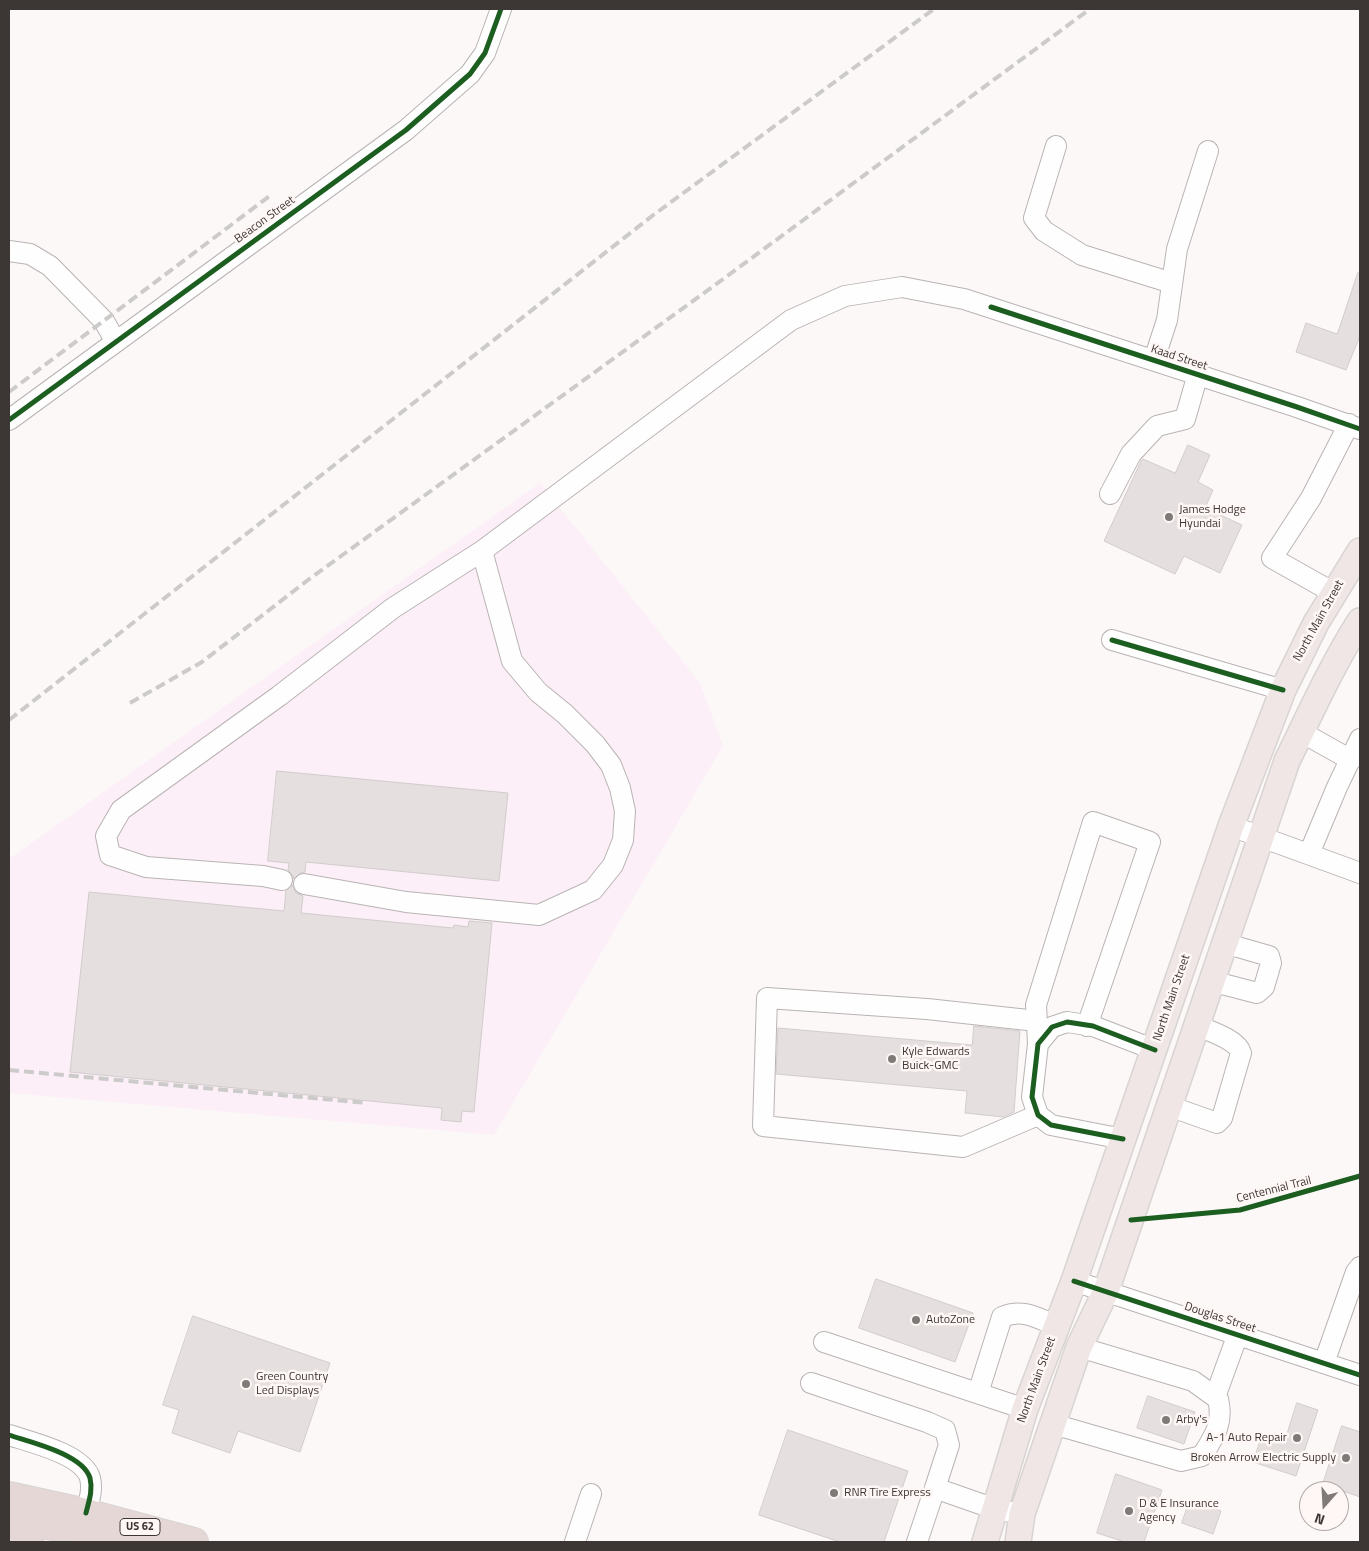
<!DOCTYPE html>
<style>
body{margin:0}
#map{position:relative;width:1369px;height:1551px;overflow:hidden;background:#fcf8f7;font-family:"Titillium Web",sans-serif}
canvas{display:block}
.frame{position:absolute;inset:0;border:10px solid #3c3634;pointer-events:none}
.north{position:absolute;left:1299px;top:1481px;width:50px;height:50px;box-sizing:border-box;background:#fef7f5;border:1px solid #b0aaa8;border-radius:50%;rotate:199deg;font-size:14px;font-weight:700;line-height:20px;text-align:center;color:#3c3634}
.north::after{content:'';display:block;margin:auto;width:18px;height:22px;background:#7f7a78;clip-path:polygon(50% 0,100% 100%,50% 72%,0 100%)}
</style>
<div id="map">
<canvas width="1369" height="1551"></canvas>
<div class="frame"></div>
<div class="north">N</div>
</div>
<script>
const g = document.querySelector('canvas').getContext('2d');
g.lineJoin = 'round';
function paint(path, color) { g.fillStyle = color; g.fill(path, 'evenodd'); }
function strokePath(path, color, width, dash) { g.strokeStyle = color; g.lineWidth = width; g.lineCap = dash ? 'butt' : 'round'; g.setLineDash(dash || []); g.stroke(path); }
function write(font, color, halo, rows, align = 'center') {
  g.font = font + ' "Titillium Web",sans-serif'; g.lineWidth = 5; g.setLineDash([]); g.textBaseline = 'middle'; g.strokeStyle = halo; g.fillStyle = color; for (const [text, x, y, turn = 0] of rows) {
    g.save(); g.translate(x, y); g.rotate((+turn || 0) * Math.PI / 180); g.textAlign = isNaN(turn) ? turn : align; if (halo) g.strokeText(text, 0, 0); g.fillText(text, 0, 0); g.restore();
  }
}
paint(new Path2D(`
 M540,483L700,683L723,746L494,1135L9,1093V859Z`), '#fceff8');
const building = new Path2D(`
 M1358,273H1360V336L1346,370L1296,352L1306,323L1337,334Z
 M1188,445L1210,455L1198,482L1213,490L1205,508L1242,525L1220,573L1184,556L1175,574L1104,541L1141,461L1143,459L1175,473Z
 M277,771L508,793L499,881L306,862L305,872L300,873L294,879L293,876L288,870L289,863L268,861Z
 M292,885L296,893L303,896L301,913L453,928L454,925L468,927L469,921L492,923L474,1112L462,1111L461,1122L441,1120L442,1108L70,1072L89,892L284,911L286,891Z
 M974,1026L1020,1031L1014,1112L1003,1117L965,1113L967,1091L776,1074L778,1028L972,1045Z
 M876,1279L973,1313L955,1362L859,1328Z
 M193,1316L330,1363L300,1452L238,1431L230,1453L172,1433L179,1410L163,1405Z
 M1148,1396L1195,1412L1184,1444L1137,1428Z
 M1297,1403L1318,1410L1296,1476L1253,1462L1262,1435L1284,1442Z
 M1342,1426L1360,1432V1497L1323,1484Z
 M788,1430L908,1471L884,1542H840L759,1515Z
 M1116,1474L1162,1490L1144,1542H1125L1097,1533Z
 M1190,1500L1221,1511L1213,1534L1182,1523Z`);
paint(building, '#e5e0df');
strokePath(building, '#d2cdcc', 1);
const minor = new Path2D(`
 M1056,146L1034,218L1044,231L1082,255L1172,283
 M9,251L30,254L50,266L104,321L116,342
 M1154,360L1167,320L1177,249L1208,151
 M9,420L406,130L470,74L485,53L501,9
 M1110,494L1131,454L1157,426L1185,419L1198,374
 M482,551L791,320L845,296L902,287L964,299L1297,407L1360,429
 M1334,593L1272,558L1311,498L1349,424
 M1112,640L1283,690
 M1301,732L1351,760
 M1231,826L1360,873
 M1309,854L1337,787L1360,739
 M282,880L263,876L146,867L110,855L106,836L121,810L279,696L393,608L482,551L512,661L538,692L565,714L595,744L611,765L620,788L625,811L623,840L613,865L593,890L539,915L406,902L304,884
 M1211,981L1257,993L1264,987L1271,963L1269,956L1224,943
 M1037,1021L927,1009L767,998L763,1126L963,1147L1038,1115
 M1038,1044L1036,1005L1093,822L1150,842L1087,1026
 M1169,1106L1217,1123L1222,1118L1241,1053C1237,1039 1209,1031 1196,1025
 M1123,1139L1051,1125L1038,1115L1032,1097L1038,1044L1052,1027L1067,1022L1093,1026L1155,1050
 M1074,1281L1360,1375
 M824,1342L1025,1409
 M1324,1363L1356,1272L1360,1267
 M811,1383L927,1422L945,1430L949,1445L935,1488L995,1509L1022,1514
 M978,1393L1002,1317C1023,1308 1037,1318 1057,1326
 M1215,1397L1238,1334
 M1053,1424L1181,1461L1202,1456C1214,1437 1224,1423 1218,1399L1193,1381L1079,1347
 M9,1435C30,1442 83,1454 90,1478C93,1490 89,1501 86,1513
 M575,1542L591,1494
 M917,1542L935,1488`);
const major = new Path2D(`
 M985,1542L1025,1409L1074,1281L1231,826L1283,690L1316,623L1360,551
 M1018,1542L1022,1514L1079,1347L1106,1291L1287,761C1310,714 1332,665 1360,621`);
const highway = new Path2D(`
 M9,1496L86,1513L194,1542
 M9,1519C26,1520 68,1533 80,1523C83,1521 85,1516 86,1513
 M9,1538L29,1542
 M84,1542C95,1533 111,1539 123,1542`);
strokePath(minor, '#b9b4b3', 22);
strokePath(major, '#d7d4d3', 28);
strokePath(highway, '#d7d4d3', 30);
strokePath(minor, '#fffefe', 20);
strokePath(major, '#efe6e5', 25);
strokePath(highway, '#e5d7d6', 28);
strokePath(new Path2D(`
 M9,392L271,195
 M130,703L202,662L308,580L715,285L1090,9
 M9,720L652,216L934,9
 M9,1070L367,1103`), '#cccbca', 4, [10, 5]);
strokePath(new Path2D(`
 M991,307L1297,407L1360,429
 M9,420L406,130L470,74L485,53L501,9
 M1112,640L1283,690
 M1123,1139L1051,1125L1038,1115L1032,1097L1038,1044L1052,1027L1067,1022L1093,1026L1155,1050
 M1131,1220L1240,1210L1360,1176
 M1074,1281L1360,1375
 M9,1435C30,1442 83,1454 90,1478C93,1490 89,1501 86,1513`), '#1b5e20', 5);
for (const [x, y, r, color] of [
 [1169,517,5,"#7f7a78"],
 [892,1059,5,"#7f7a78"],
 [916,1320,5,"#7f7a78"],
 [246,1384,5,"#7f7a78"],
 [1166,1420,5,"#7f7a78"],
 [1297,1438,5,"#7f7a78"],
 [1346,1458,5,"#7f7a78"],
 [834,1493,5,"#7f7a78"],
 [1129,1511,5,"#7f7a78"]
]) { const dot = new Path2D(); dot.arc(x, y, r, 0, 2 * Math.PI); g.fillStyle = color; g.fill(dot); strokePath(dot, '#fef7f5', 2); }
for (const [x, y, w] of [
 [140,1527,40]
]) { const box = new Path2D(); box.roundRect(x - w / 2, y - 8.5, w, 17, 4); g.fillStyle = '#fef7f5'; g.fill(box); strokePath(box, '#3c3634', 1); }
write('bold 11px', '#3c3634', null, [
 ["US 62",140,1527]
]);
write('12px', '#3c3634', '#fef7f5', [
 ["Beacon Street",265,220,-36],
 ["Kaad Street",1179,358,18],
 ["North Main Street",1319,621,-61],
 ["North Main Street",1172,998,-71],
 ["Centennial Trail",1274,1190,-14],
 ["Douglas Street",1220,1318,18],
 ["North Main Street",1037,1380,-70]
]);
write('12px', '#3c3634', '#fef7f5', [
 ["James Hodge",1179,510],
 ["Hyundai",1179,524],
 ["Kyle Edwards",902,1052],
 ["Buick-GMC",902,1066],
 ["AutoZone",926,1320],
 ["Green Country",256,1377],
 ["Led Displays",256,1391],
 ["Arby's",1176,1420],
 ["A-1 Auto Repair",1287,1438,"right"],
 ["Broken Arrow Electric Supply",1336,1458,"right"],
 ["RNR Tire Express",844,1493],
 ["D & E Insurance",1139,1504],
 ["Agency",1139,1518]
], 'left');
</script>
